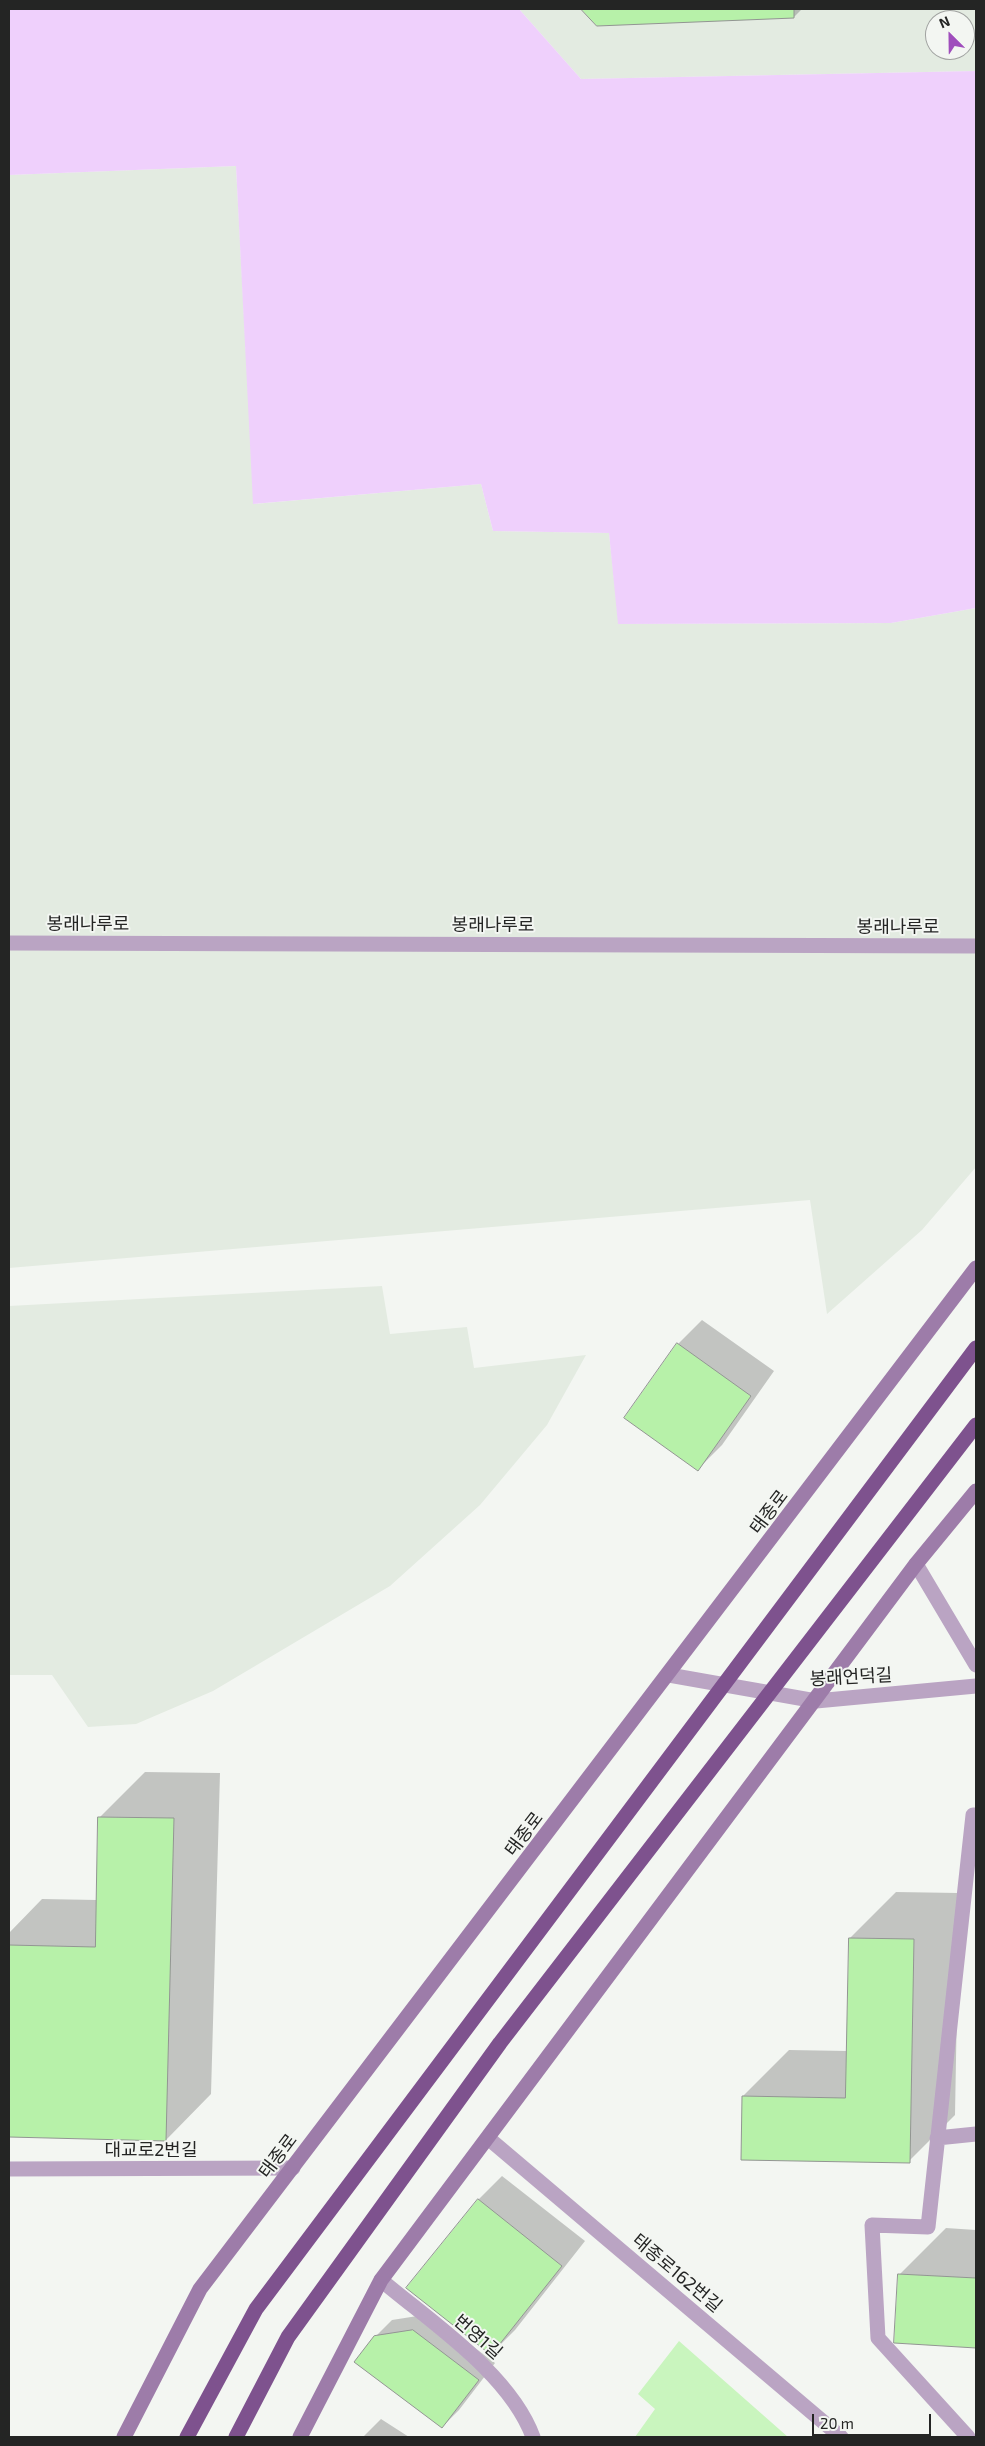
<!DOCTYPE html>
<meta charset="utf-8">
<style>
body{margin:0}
#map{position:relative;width:985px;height:2446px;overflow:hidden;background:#f3f6f2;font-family:"Exo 2",sans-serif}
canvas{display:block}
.frame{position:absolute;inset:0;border:10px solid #242524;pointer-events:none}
.north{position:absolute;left:925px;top:10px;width:50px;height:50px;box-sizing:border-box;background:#f3f6f2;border:1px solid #a0a2a0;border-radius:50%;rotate:337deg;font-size:14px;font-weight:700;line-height:20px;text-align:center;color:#242524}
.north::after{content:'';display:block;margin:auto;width:18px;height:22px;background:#9f4dbc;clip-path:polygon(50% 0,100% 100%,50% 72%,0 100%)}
.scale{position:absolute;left:812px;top:2414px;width:119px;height:22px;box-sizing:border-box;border:2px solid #242524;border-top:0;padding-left:6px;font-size:15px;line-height:18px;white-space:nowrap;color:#242524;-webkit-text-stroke:4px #f3f6f2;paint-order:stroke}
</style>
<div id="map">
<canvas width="985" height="2446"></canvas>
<div class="frame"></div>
<div class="north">N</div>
<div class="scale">20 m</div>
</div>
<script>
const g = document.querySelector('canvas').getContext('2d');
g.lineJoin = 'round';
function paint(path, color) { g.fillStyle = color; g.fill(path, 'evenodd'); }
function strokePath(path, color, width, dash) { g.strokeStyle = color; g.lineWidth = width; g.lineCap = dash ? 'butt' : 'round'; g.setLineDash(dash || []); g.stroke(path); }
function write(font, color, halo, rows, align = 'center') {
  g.font = font + ' "Exo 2","Noto Sans KR",sans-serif'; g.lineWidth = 4; g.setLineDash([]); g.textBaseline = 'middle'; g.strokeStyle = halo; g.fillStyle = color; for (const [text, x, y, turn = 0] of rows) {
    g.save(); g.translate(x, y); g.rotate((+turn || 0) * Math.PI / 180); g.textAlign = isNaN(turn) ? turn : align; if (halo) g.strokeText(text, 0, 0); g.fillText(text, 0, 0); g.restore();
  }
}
paint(new Path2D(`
 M519,9H976V71L581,79ZM935,20H965V50H935Z
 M236,166L254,504L481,484L493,531L609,533L619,624L891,623L976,608V1167L922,1230L827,1314L810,1200L9,1268V175Z
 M382,1286L390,1334L467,1327L474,1368L586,1355L547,1425L480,1505L390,1586L213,1691L136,1724L88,1727L52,1675H9V1306Z`), '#e3ebe1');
paint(new Path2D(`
 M679,2341L788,2437H635L655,2409L638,2394Z`), '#c9f5be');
paint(new Path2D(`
 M9,9H519L581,79L976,71V608L891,623L618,624L609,533L493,531L481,484L253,504L236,166L9,175Z`), '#efd0fc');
paint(new Path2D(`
 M583,9H802L794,17L598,25Z
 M702,1320L774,1371L722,1445L698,1469L625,1418L678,1344Z
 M145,1772L220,1773L211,2094L166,2140L9,2136V1933L42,1899L97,1900L100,1817Z
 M896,1892L959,1893L955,2115L909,2161L743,2096L789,2050L848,2051L850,1938Z
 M502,2176L585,2241L515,2330L491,2354L408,2288L479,2199Z
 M946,2228L976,2230V2347L895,2342L900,2274Z
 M430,2314L495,2363L459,2410L442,2427L375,2337L392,2320Z
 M381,2419L409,2437H363Z`), '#0003');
const building = new Path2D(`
 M581,9H794V18L597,26Z
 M677,1343L751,1396L698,1471L624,1418Z
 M98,1817L174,1818L166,2141L9,2137V1945L95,1947Z
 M849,1938L914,1939L910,2163L741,2160L742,2096L845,2098Z
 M478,2199L562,2266L491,2355L406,2288Z
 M898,2274L976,2278V2348L894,2343Z
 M413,2330L479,2380L442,2428L354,2362L374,2336Z`);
paint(building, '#b7f1a9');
strokePath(building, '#929592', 1);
strokePath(new Path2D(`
 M937,2138L976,2134
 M968,2437L878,2338L872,2225L928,2227L973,1815H976`), '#baa4c3', 15);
strokePath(new Path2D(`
 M9,2169L293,2168
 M381,2280C432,2323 510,2374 533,2437`), '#baa4c3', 15);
strokePath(new Path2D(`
 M9,943L976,946
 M916,1564L976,1665
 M669,1675L816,1701L976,1686
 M488,2138L841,2437`), '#baa4c3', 15);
strokePath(new Path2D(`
 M124,2437L200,2289L976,1268
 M300,2437L381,2280L916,1564L976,1491`), '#9d7ca9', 15);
strokePath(new Path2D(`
 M187,2437L256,2309L976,1348
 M236,2437L288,2337L500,2043L976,1425`), '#7e528e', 15);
write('18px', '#242524', '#f3f6f2', [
 ["봉래나루로",88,924],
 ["봉래나루로",493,925],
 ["봉래나루로",898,927],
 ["태종로",769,1512,-53],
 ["봉래언덕길",851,1677,-3],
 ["태종로",524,1834,-53],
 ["대교로2번길",151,2150],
 ["태종로",278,2156,-53],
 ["태종로162번길",677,2273,40],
 ["번영1길",478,2337,41]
]);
</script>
